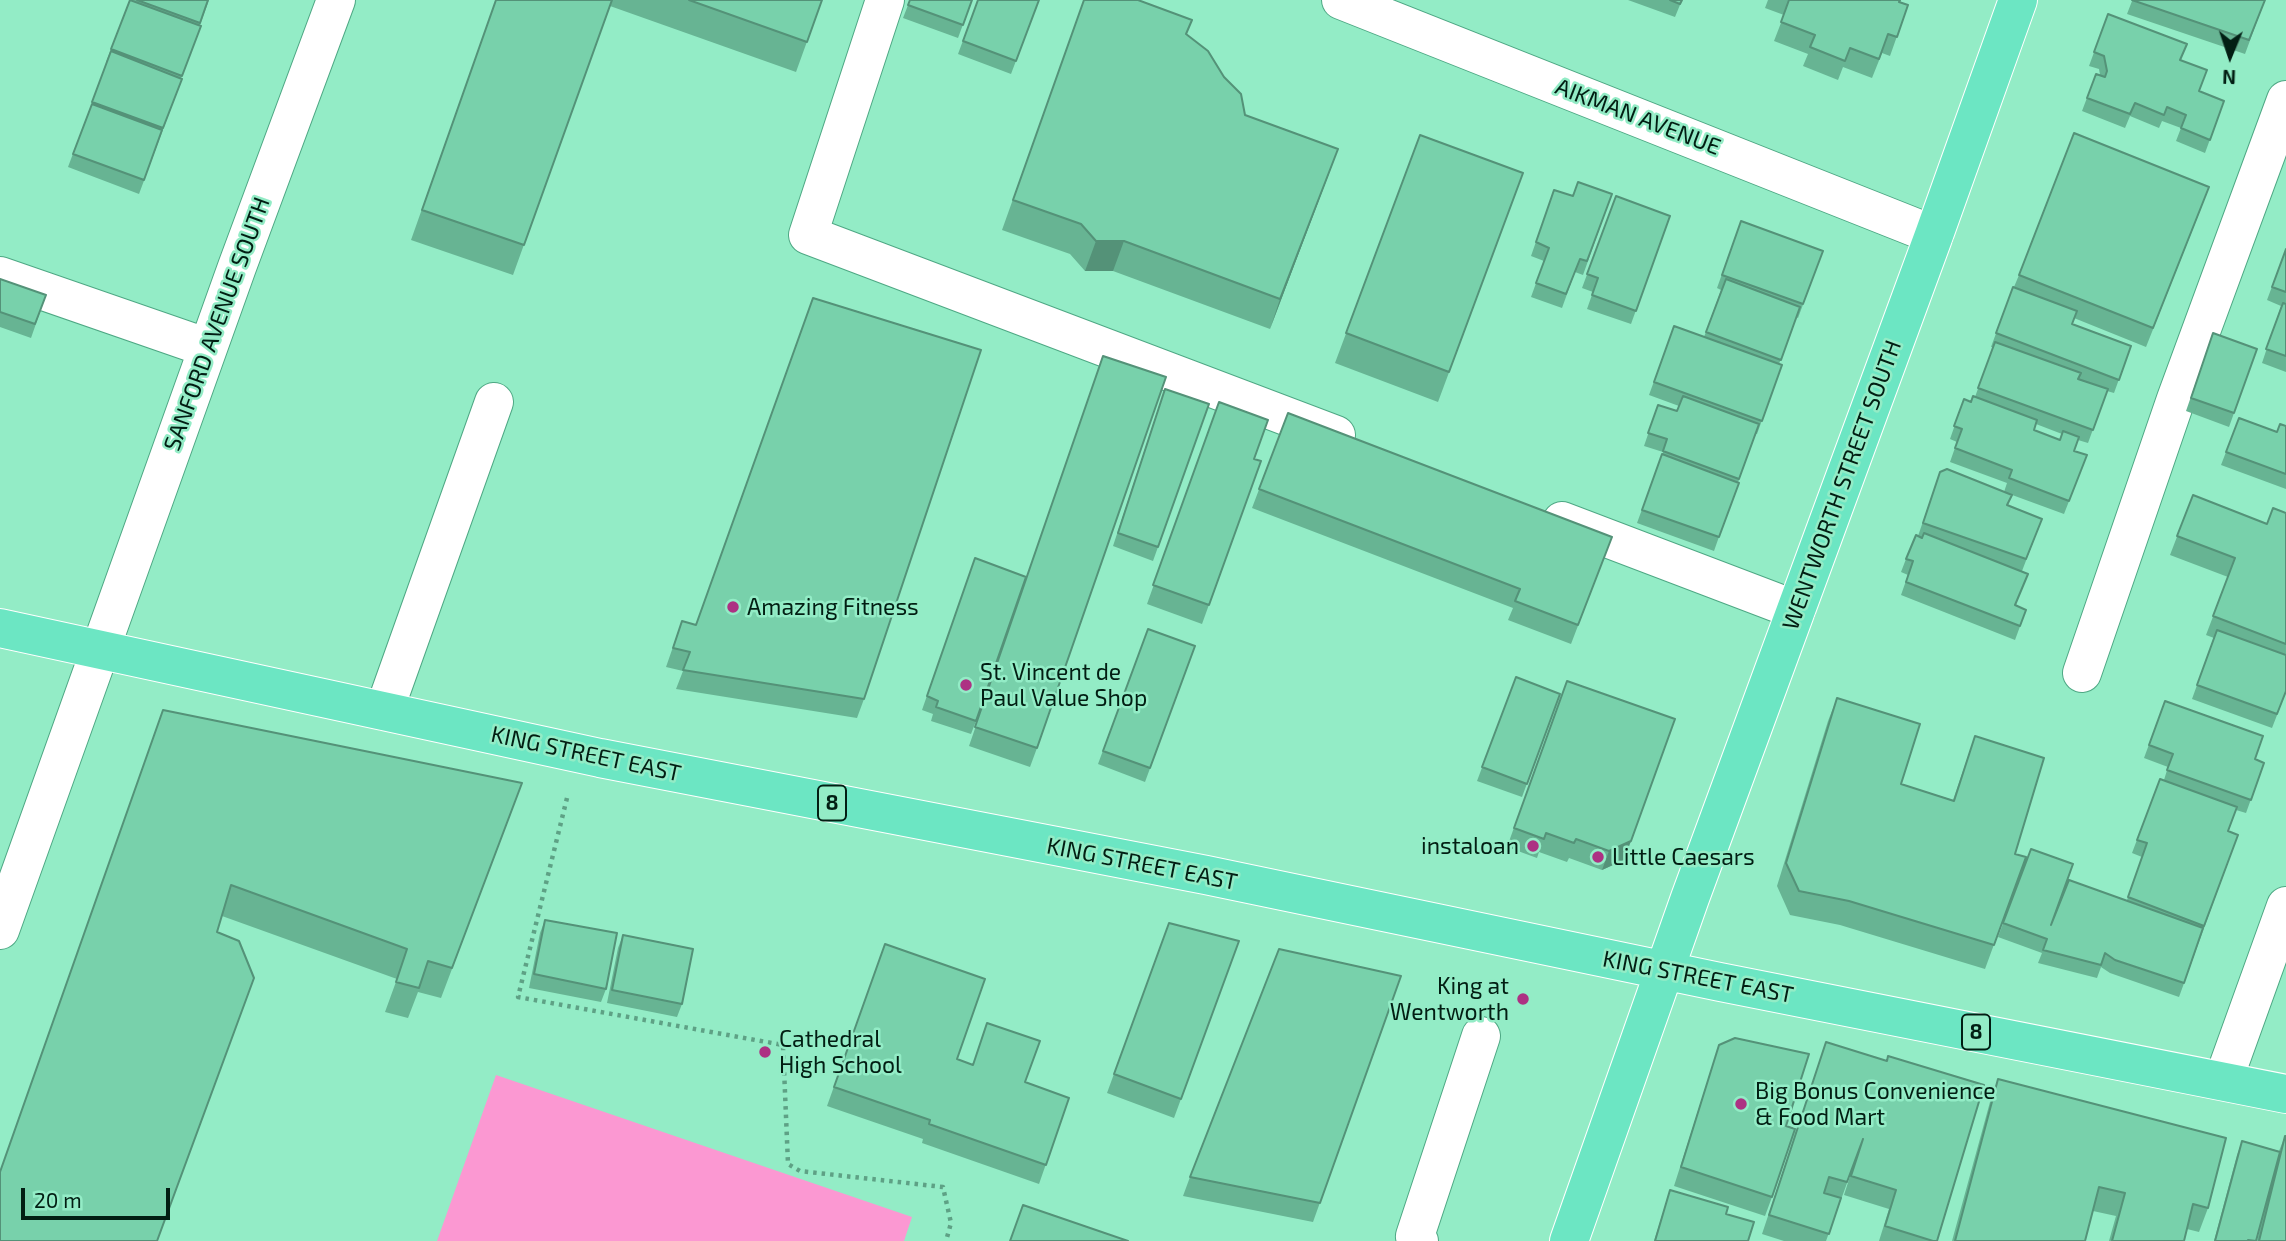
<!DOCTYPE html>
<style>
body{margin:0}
#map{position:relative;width:2286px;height:1241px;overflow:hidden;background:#93ecc6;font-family:"Exo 2",sans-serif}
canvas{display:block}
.north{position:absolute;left:2195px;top:21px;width:70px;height:70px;-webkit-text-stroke:5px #93ecc6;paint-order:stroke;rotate:182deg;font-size:19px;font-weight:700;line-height:28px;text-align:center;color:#021e13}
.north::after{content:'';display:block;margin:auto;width:24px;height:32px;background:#021e13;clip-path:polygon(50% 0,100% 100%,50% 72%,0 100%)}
.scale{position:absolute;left:21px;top:1188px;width:149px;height:32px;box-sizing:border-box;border:4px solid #021e13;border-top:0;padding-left:9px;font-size:21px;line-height:24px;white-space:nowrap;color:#021e13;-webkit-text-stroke:5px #93ecc6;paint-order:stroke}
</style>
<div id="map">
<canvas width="2286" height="1241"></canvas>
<div class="north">N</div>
<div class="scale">20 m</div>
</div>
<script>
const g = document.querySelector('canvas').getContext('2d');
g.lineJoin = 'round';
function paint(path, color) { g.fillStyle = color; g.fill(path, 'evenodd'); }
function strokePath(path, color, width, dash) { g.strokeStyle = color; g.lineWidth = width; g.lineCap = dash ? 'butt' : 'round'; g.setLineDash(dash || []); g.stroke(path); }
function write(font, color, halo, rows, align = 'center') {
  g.font = font + ' "Exo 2",sans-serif'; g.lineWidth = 5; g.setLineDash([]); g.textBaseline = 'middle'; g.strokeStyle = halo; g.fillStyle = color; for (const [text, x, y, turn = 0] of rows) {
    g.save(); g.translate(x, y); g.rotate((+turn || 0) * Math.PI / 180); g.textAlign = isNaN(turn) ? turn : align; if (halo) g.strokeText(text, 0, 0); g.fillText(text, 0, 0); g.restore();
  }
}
paint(new Path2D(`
 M496,1075L912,1217L904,1241H437Z`), '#fb98d2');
const minor = new Path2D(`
 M885,0L808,235L1336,435
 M1341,0L1934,235
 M0,276L208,348
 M1562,521L1796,610
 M2082,673L2176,399L2286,100
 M384,711L494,402
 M0,930L237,267L336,0
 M2223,1081L2286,906
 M1419,1241L1415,1236L1481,1036`);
const major = new Path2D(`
 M0,628L600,758L1206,875L1720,982L2286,1094
 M1569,1241L1690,898L1934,235L2018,0`);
strokePath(minor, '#4ea884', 40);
strokePath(major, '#fff', 40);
strokePath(new Path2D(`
 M567,798L518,997L783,1045L788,1164L800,1171L943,1187L951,1223L946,1241`), '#5ea185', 4.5, [3.5, 5]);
strokePath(minor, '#fff', 38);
strokePath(major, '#6ce6c3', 38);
paint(new Path2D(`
 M130,0H209L181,78L182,79L139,194L68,167L107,63L106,62Z
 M496,0H822L796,72L610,6L513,275L411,240Z
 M910,0H972L958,38L903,18Z
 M978,0H1039L1011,74L958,54Z
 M1084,0L1192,20L1186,35L1245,115L1338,149L1270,329L1113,271H1085L1070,254L1002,230Z
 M1628,0H1682L1675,17Z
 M1768,0H1901L1900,2L1908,5L1890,56L1882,53L1872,78L1843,67L1838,80L1803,66L1808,54L1774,41L1784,15L1765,8Z
 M2265,0L2245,54L2127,14L2132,1Z
 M2108,14L2181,60L2199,91L2224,101L2205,153L2176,141L2181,128L2162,121L2159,128L2130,116L2125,128L2082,111L2096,74L2100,75L2099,69L2089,66Z
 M1420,135L1523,173L1438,402L1335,363Z
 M1554,190L1573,196L1612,194L1583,275L1575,272L1562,308L1531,297L1544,261L1531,256Z
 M1616,196L1670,216L1631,324L1587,309L1593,292L1582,288Z
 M2202,206L2146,347L2074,318L2072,324L2131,346L2114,393L2107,391L2088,443L2078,440L2074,451L2087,455L2064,514L2004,492L2007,483L1950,462L1957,442L1950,439L1964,399L1971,402L1975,397L1993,347H1991L2013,287H2014L2019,275ZM2036,424L2062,434L2060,440L2034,430Z
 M1741,221L1823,251L1798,318L1796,317L1779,364L1782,365L1757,434H1756L1754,437L1714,551L1637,523L1663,452L1644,446L1658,405L1677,411L1679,406L1649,395L1674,326L1704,337L1721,290L1717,288Z
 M2286,249V372L2262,363L2281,306L2267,300Z
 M0,279L46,295L31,338L0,327Z
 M2213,333L2257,349L2229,427L2186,411Z
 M1103,356L1037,748L1030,767L969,746Z
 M1219,402L1254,459L1261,461L1202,624L1147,604Z
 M1160,403L1209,404L1153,561L1113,546Z
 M1288,413L1612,537L1571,644L1508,620L1513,608L1252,508Z
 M2286,426V489L2221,465L2226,452L2277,432Z
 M1940,472L2008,506L2042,519L2022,571L2015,606L2026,610L2015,640L1901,595L1908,575L1901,572L1906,559L1918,536Z
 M2193,495L2267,524L2286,513V692L2272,728L2192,699L2214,638L2206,635L2228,577L2170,555Z
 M975,558L976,721L971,734L931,721L933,714L922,710Z
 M682,621L864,699L857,718L676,689L683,671L666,667Z
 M1148,629L1195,646L1145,782L1098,764Z
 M1516,677L1560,694L1522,797L1477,781Z
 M1567,681L1624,860L1602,870L1569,858L1567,862L1539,852L1537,858L1507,847Z
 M1837,698L1901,784L1953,800L1975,736L2015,854L2026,857L1985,969L1840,925L1790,915L1777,886L1828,721Z
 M2165,701L2255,759L2264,763L2246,813L2236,810L2228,832L2238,835L2179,997L2110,973L2101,967L2097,978L2038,963L2042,953L1998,937L2031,849L2051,925L2127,900L2142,857L2132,853L2160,779L2164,780L2168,767L2144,758Z
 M163,710L511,813L441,998L418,992L408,1018L385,1012L397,979L222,916Z
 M545,920L606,989L601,1002L529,988L540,933Z
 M1169,923L1239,941L1174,1118L1107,1093Z
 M623,935L682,1004L677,1017L607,1003L618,948Z
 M885,944L957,1059L1069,1098L1039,1184L922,1143L923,1139L827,1106Z
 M1401,976L1313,1222L1183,1196L1190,1177Z
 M1826,1042L1937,1241H1879L1889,1209L1844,1195L1855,1161L1826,1241H1784L1762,1234Z
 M1719,1045L1786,1126L1772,1197L1765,1216L1674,1186Z
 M1998,1079L2208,1208L2199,1232L2187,1229L2184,1241H2109L2116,1216L2093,1211L2085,1241H1952L1990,1102Z
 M2285,1136L2286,1241H2257L2264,1211L2256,1241H2214L2237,1155L2242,1141L2279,1151Z
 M1670,1190L1726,1214L1748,1241H1654Z`), '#67b493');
paint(new Path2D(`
 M1338,149L1327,179L1270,329L1280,299Z
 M1096,241H1124L1113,271H1085Z
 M1631,841L1624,860L1602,870L1609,851Z`), '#549278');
const building = new Path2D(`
 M130,0L201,26L182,76L111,49Z
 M137,0H208L200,23Z
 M496,0H612L524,245L422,210Z
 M689,0H822L807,42Z
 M910,0H972L963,25L908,5Z
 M978,0H1039L1016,61L963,41Z
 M1084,0H1138L1192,20L1186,34L1208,51L1224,77L1241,94L1245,115L1338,149L1280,299L1124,241H1096L1081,224L1013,200Z
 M1670,0H1682L1680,4Z
 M1789,0H1900L1899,2L1908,5L1897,37L1888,34L1879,59L1850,48L1845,61L1810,47L1815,35L1781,22Z
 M2132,0H2265L2249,40Z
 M2108,14L2187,44L2180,60L2207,70L2199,91L2224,101L2210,140L2181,128L2186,115L2167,107L2164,115L2135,103L2130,114L2087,98L2096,74L2105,77L2107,71L2104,56L2094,52Z
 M111,51L182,79L163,128L92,102Z
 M92,104L162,130L144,180L73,154Z
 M2074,133L2209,187L2153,328L2019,275Z
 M1420,135L1523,173L1449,372L1346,333Z
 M1578,182L1612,194L1587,261L1580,259L1566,294L1536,283L1549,248L1536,242L1554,190L1573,196Z
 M1616,196L1670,216L1636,311L1592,295L1598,278L1587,274Z
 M1741,221L1823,251L1803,304L1722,275Z
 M2286,249V292L2272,287Z
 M0,279L46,295L35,324L0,312Z
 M1726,279L1800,307L1781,360L1706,332Z
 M2013,287L2077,311L2072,324L2131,346L2119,380L1996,333Z
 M813,298L981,350L864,699L683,670L690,652L673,648L682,621L696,625Z
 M2283,303L2286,304V356L2266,349Z
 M1674,326L1782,365L1762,421L1654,382Z
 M2213,333L2257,349L2234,413L2191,398Z
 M1995,342L2081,373L2078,379L2108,389L2093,430L1978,388Z
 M1103,356L1166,377L1037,748L975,727Z
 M1165,389L1209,404L1158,547L1118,533Z
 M1683,396L1759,424L1739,479L1663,451L1667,439L1648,433L1658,405L1677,411Z
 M1973,396L2037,420L2034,430L2060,440L2063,431L2079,437L2074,451L2087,455L2069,501L2009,478L2012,470L1955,448L1962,429L1954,426L1964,399L1971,402Z
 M1219,402L1268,420L1254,459L1261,461L1209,605L1153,585Z
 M1288,413L1612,537L1578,625L1515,601L1520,589L1259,489Z
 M2239,418L2277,432L2280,424L2286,426V474L2226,452Z
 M1662,454L1739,483L1719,537L1642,510Z
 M1947,469L2012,495L2007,505L2042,519L2026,559L1923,523L1940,472Z
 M2193,495L2267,524L2273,508L2286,513V644L2213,616L2235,558L2177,536Z
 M1924,533L2028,574L2015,605L2026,610L2020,626L1906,582L1913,561L1906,559L1916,535L1922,538Z
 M975,558L1026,577L976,721L936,707L938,701L927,696Z
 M1148,629L1195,646L1150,768L1103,751Z
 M2217,630L2286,655V691L2277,714L2197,685Z
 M1516,677L1560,694L1527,784L1482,767Z
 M1567,681L1675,719L1631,841L1609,851L1576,839L1574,843L1546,833L1544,839L1514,828Z
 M1837,698L1920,724L1901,784L1954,801L1975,736L2044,758L2015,854L2026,857L1994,945L1849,901L1799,891L1786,863Z
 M2165,701L2263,736L2255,759L2264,763L2251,800L2167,770L2173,754L2149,745Z
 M163,710L522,783L452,968L428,961L419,988L396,982L407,949L231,885L217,932L239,941L254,978L157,1241H0V1172Z
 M2160,779L2237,807L2228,831L2238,835L2204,926L2128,897L2147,843L2137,840Z
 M2031,849L2073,864L2051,925L2069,880L2203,928L2184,983L2115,960L2105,953L2101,965L2043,950L2047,939L2003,923Z
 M545,920L617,933L606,989L534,974Z
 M1169,923L1239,941L1181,1099L1114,1074Z
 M623,935L693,949L682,1004L612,990Z
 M885,944L985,979L957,1059L973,1065L987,1023L1040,1041L1025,1082L1069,1098L1046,1165L929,1124L930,1120L834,1087Z
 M1279,949L1401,976L1320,1203L1190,1177Z
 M1735,1038L1809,1054L1786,1126L1795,1129L1772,1197L1681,1167L1719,1045Z
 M1826,1042L1887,1061L1888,1056L1984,1085L1937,1241H1933L1885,1226L1896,1190L1851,1176L1863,1139L1847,1182L1829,1177L1824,1193L1841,1198L1829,1234L1769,1215Z
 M1998,1079L2226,1138L2208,1208L2193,1204L2184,1241H2112L2125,1193L2099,1187L2085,1241H1955Z
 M2285,1136H2286V1241H2259Z
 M2242,1141L2280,1152L2256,1241L2248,1240V1241H2215Z
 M1670,1190L1728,1207L1726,1214L1754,1222L1748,1241H1655Z
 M1023,1205L1128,1241H1010Z`);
paint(building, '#78d1ab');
strokePath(building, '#549278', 2);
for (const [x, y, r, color] of [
 [733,607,7,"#ad3183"],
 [966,685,7,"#ad3183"],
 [1533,846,7,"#ad3183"],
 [1598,857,7,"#ad3183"],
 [1523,999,7,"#ad3183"],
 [765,1052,7,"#ad3183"],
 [1741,1104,7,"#ad3183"]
]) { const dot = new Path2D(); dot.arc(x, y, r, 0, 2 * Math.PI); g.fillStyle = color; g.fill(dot); strokePath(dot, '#93ecc6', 2.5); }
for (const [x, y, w] of [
 [832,803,28],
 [1976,1032,28]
]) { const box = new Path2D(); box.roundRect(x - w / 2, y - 17.5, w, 35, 5); g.fillStyle = '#93ecc6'; g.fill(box); strokePath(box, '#021e13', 2); }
write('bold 21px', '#021e13', null, [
 ["8",832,803],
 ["8",1976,1032]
]);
write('23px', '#021e13', '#93ecc6', [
 ["AIKMAN AVENUE",1638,117,21],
 ["SANFORD AVENUE SOUTH",217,324,-70],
 ["WENTWORTH STREET SOUTH",1842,485,-70],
 ["KING STREET EAST",586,754,12],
 ["KING STREET EAST",1142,864,11],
 ["KING STREET EAST",1698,977,11]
]);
write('23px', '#021e13', '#93ecc6', [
 ["Amazing Fitness",747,607],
 ["St. Vincent de",980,672],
 ["Paul Value Shop",980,698],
 ["instaloan",1519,846,"right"],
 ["Little Caesars",1612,857],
 ["King at",1509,986,"right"],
 ["Wentworth",1509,1012,"right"],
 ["Cathedral",779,1039],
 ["High School",779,1065],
 ["Big Bonus Convenience",1755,1091],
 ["& Food Mart",1755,1117]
], 'left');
</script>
